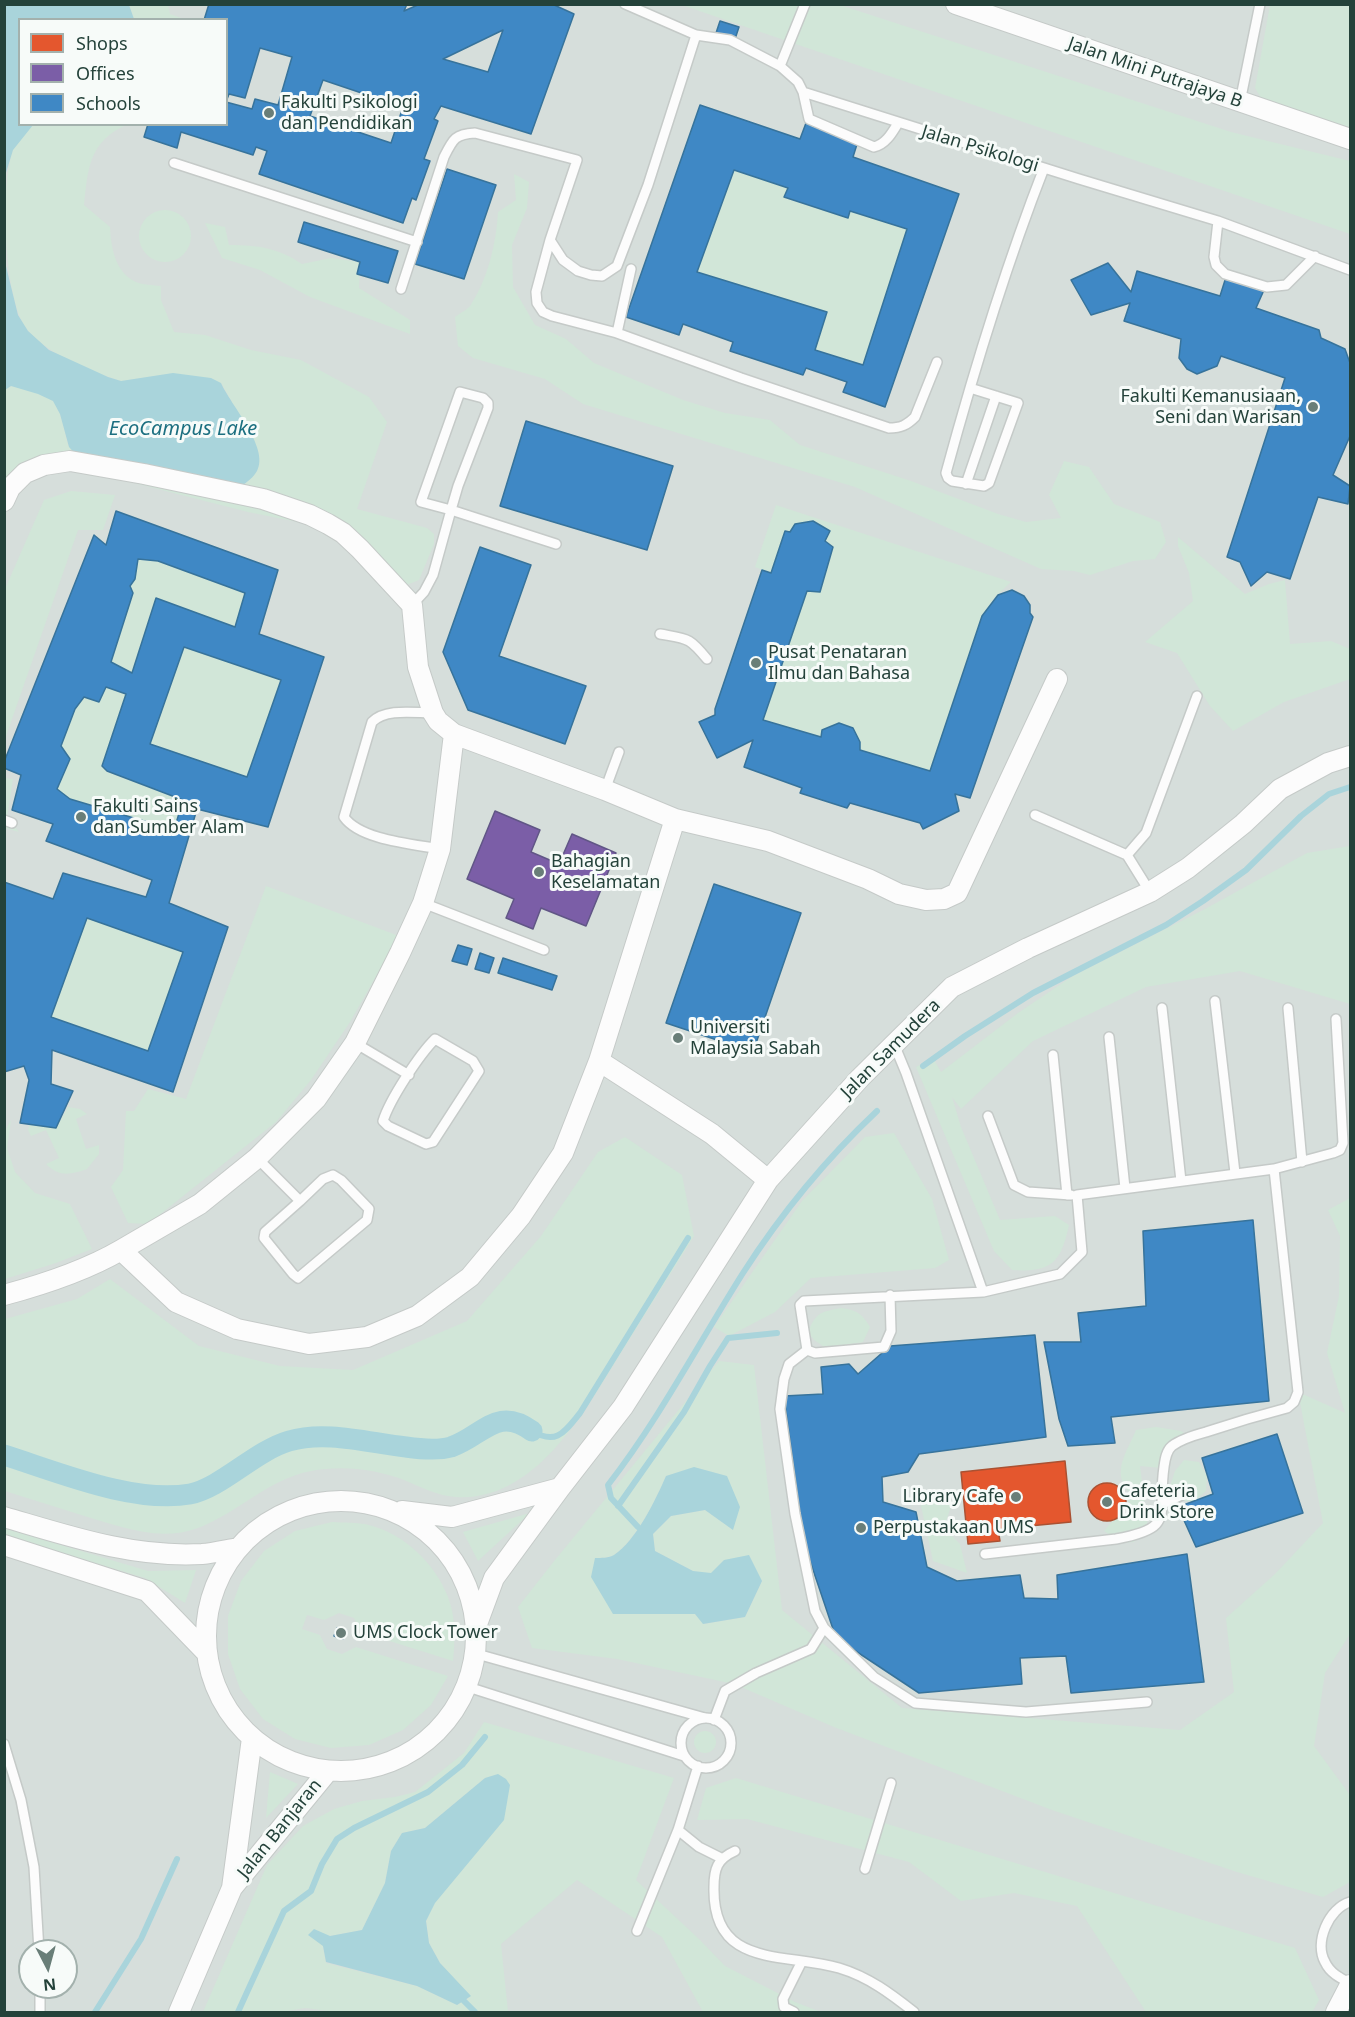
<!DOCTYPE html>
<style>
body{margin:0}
#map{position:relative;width:1355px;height:2017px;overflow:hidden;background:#e8edeb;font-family:"Noto Sans",sans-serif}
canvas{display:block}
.frame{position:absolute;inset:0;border:6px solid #24423a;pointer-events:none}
.legend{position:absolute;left:18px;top:18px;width:210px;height:108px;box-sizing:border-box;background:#f7fbf9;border:2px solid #a3b1ad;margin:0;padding:8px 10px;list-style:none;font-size:18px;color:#24423a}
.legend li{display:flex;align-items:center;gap:12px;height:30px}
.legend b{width:30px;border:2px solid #a3b1ad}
.north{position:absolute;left:18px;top:1939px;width:60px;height:60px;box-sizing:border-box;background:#f7fbf9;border:2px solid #a3b1ad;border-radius:50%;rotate:174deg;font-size:16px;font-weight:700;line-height:24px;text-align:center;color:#24423a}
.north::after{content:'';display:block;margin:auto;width:21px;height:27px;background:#697e78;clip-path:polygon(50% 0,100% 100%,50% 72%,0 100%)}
</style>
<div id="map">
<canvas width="1355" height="2017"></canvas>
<div class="frame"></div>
<ul class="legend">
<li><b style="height:16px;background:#e4572e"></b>Shops</li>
<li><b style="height:16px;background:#7b5ea7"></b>Offices</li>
<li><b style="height:16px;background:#3f88c5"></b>Schools</li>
</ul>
<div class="north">N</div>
</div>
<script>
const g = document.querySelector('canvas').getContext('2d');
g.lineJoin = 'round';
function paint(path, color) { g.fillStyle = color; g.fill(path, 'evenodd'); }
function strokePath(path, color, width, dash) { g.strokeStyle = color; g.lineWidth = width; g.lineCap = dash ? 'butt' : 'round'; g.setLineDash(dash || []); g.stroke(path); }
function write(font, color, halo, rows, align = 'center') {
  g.font = font + ' "Noto Sans",sans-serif'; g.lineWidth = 6; g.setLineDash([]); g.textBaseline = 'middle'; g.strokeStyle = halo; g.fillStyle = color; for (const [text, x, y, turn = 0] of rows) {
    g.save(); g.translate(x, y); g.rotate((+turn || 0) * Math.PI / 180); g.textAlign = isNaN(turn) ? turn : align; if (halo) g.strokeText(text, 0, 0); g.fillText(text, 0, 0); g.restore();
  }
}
paint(new Path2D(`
 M5,5H1350V2012H5ZM20,20H226V124H20ZM30,1951H66V1987H30Z`), '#d6dedb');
paint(new Path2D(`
 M129,5H168L170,14L184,19H134Z
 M682,5H840L1231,132L1350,161V234Z
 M1270,5H1350V131L1264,103L1255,88Z
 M33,125H126C89,142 88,168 84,205L110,227C111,248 115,272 136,282C143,285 153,285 161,286V300L174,332L205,335L251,350L301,360L369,397L387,422L357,509L427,528L434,534V544L419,580L409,584L397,585L318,526L248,512L107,476L63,466L17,481L5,512L4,390L11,386C23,389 43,391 53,401C61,408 65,435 69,447L244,485L257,471L234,406L221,383L121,381C91,372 50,355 29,332C3,304 0,183 13,150C17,141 26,132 33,125Z
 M734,170L788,188L784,198L847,218L850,211L907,229L863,365L815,350L827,312L697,272Z
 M514,174L529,182L527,208L512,245L513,287L535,325L566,339L594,363L683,400L725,413L770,420L800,445L911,481L998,514L1026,522L1061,518L1049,495L1064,461L1089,467L1114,504L1160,522L1166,542L1155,559L1133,561L1090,575L1074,571L1041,569L855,487L583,404L545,379L473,358L458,346L455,317C460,313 467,310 470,306C488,279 496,244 498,212L516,200Z
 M139 236a26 26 0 1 1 52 0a26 26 0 1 1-52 0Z
 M205,223L225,227L229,245C258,245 278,248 302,264L331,258L360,262L359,288L410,320V334L310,297L260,270L222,258Z
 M71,491L115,495L103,530H78L5,739V589L44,500Z
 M776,505L1011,582L995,597L982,616L930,771L860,750V742L853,728L840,724L822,730L821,737L763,720L807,591L820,592L833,547L825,541L829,531L813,521L795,524L771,573L755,567Z
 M1178,537L1245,594L1269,584L1285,580L1290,644L1331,641L1350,649V679L1284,702L1233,731L1210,706L1177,653L1145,642L1193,601L1189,573L1178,546Z
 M138,559L158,561L245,593L235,627L156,598L132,673L111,662L133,593L130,586L135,579Z
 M184,647L281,680L247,777L150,744Z
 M106,687L126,694L102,766L107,772L183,800L174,830L70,799L57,789L70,759L61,746L75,709L84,697L99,702Z
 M5,778L13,779L7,818L19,832L5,828Z
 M1350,846V1004L1240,971L1146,987L1033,1041L961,1109L952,1097L961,1127L1000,1220L1055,1216L1069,1225C1061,1262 1052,1273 1012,1270L994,1251L916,1067L933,1058L941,1072L1018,1013L1073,976L1205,909L1307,853Z
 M266,886L399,936L350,1022L311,1080L276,1122L148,1224L128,1223L111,1187L123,1170L126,1111H134L148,1089L186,1099Z
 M87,918L183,952L148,1051L51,1017Z
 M68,1107L80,1109L87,1114L76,1119L86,1149L99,1145V1154L87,1169C70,1175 59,1177 46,1164L59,1158L46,1130L31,1136L28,1130L31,1121L56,1128Z
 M11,1120L7,1148L15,1172L35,1193L70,1204L92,1249L56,1263L5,1279L4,1133Z
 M894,1133L932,1199L949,1260L935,1268L811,1278L775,1312L729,1336L714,1327L802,1201L865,1137Z
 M625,1137L682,1175L694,1236C671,1273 647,1311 624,1348C587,1406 538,1502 456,1497C438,1496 421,1487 404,1480C375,1469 342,1465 311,1471C268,1479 238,1513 198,1528C158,1543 116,1525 78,1514C54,1506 29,1499 5,1491V1319L77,1299L110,1279L199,1346L280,1366L353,1370L467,1321L541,1236L598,1152Z
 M1350,1198V1634L1325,1673L1314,1746L1350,1795V1882L1323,1897L1237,1872L1052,1810L834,1727L734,1684L617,1659L532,1648L518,1607L555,1560L719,1361L754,1365L782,1610L902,1708L1180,1730L1234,1692L1226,1618L1275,1574L1323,1523L1298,1392L1345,1413L1327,1353L1339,1296L1340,1236L1328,1210ZM666,1476L733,1530L705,1510L671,1516L653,1534L655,1551L693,1571L711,1574L724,1560L762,1581L745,1617L704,1624L695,1614H614L595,1558C601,1558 609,1558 614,1555C636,1540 656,1500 666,1476Z
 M841,1308C856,1310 862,1313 870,1327L863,1342L826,1348L814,1340L808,1332C816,1312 821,1312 841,1308Z
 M1156,1427L1181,1431L1190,1437L1170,1449L1162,1468L1140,1466L1148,1528L1134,1542L1122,1543L1104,1531L1114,1519L1128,1514L1129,1492C1111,1472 1127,1452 1136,1430Z
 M1184,1460L1199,1462L1207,1476L1206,1491L1194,1501H1178L1169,1489L1175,1471Z
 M937,1490L952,1503L944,1528L960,1544L967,1573L933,1561L918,1492Z
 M530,1513L478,1561L463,1532Z
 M332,1522C343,1523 357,1522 369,1525C404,1534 435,1563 448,1597C456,1617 455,1640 453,1661L361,1632L354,1618L339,1613L324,1620L307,1615L302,1629L320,1635L327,1649L342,1654L356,1647L448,1676L431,1705L403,1730L369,1745L331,1748L295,1739L263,1719L240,1689L228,1654V1616L241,1581L264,1551L295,1531Z
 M4,1528L148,1571L196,1570L185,1603L145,1578L5,1536Z
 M484,1722L674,1778L636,1880L700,1940L725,1966L795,2002L821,2012H703L662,1937L577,1880L501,1944L508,2012H337L305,2008L281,2012H203L267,1865L303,1826L334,1809L362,1801L395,1797L415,1792L464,1753ZM485,1778L426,1921L429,1943L440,1963L470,1997L457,2005L417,1986L326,1963L323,1946L330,1936L362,1930L385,1883L391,1851L402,1833L425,1828Z
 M694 1742a11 11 0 1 1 22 0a11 11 0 1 1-22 0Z
 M270,1772L298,1784L266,1818Z
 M736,1778L1295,1948L1319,2000L1312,2012H1146L1077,1906L1014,1893L961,1901L909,1862L747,1819L697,1820L706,1788Z`), '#d1e6d8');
paint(new Path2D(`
 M5,4L129,5L134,19L20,20V124L33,125L13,150L5,176Z
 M4,258L18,315L28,331L49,350L108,377L121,381L173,373L211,378L221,383C230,404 270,448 257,471C252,480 240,487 232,492L79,458L69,447L60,414L53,401L38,394L11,386L5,390Z
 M694,1467L727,1476L740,1507L733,1530L705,1510L671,1516L653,1534L655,1551L693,1571L711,1573L724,1560L749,1555L762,1581L745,1617L703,1624L695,1614H613L591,1577L595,1558C601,1558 609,1558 614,1555C636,1541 656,1499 666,1476Z
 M498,1774L506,1779L510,1785L504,1820L435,1903L426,1921L429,1943L440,1963L471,1996L457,2005L417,1986L326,1962L323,1946L308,1935L314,1929L330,1936L362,1930L385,1883L391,1851L402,1833L425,1828L485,1778Z`), '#a9d4db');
const shops = new Path2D(`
 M1065,1461L1071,1522L998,1529L1000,1541L968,1544L961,1472Z
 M1088 1502a19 19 0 1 1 38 0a19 19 0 1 1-38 0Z`);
paint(shops, '#e4572e');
strokePath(shops, '#aa5132', 1.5);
const offices = new Path2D(`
 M495,811L540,830L531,852L559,864L572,834L616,853L586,926L541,908L533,929L506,918L514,899L467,879Z`);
paint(offices, '#7b5ea7');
strokePath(offices, '#615686', 1.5);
const schools = new Path2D(`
 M209,4H407L404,11L420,4H552L574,14L531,134L441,106L434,119L438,121L424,159L430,161L416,200L412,198L403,223L259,174L267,151L256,147L253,155L181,132L177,148L144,137L148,124H226V102L252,109L255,99L278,105L292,57L260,48L245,98L229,94L226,102V20H204ZM503,30L488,72L443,59ZM323,80L403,107L391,143L310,116Z
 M720,21L739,27L735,39L716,33Z
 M700,105L800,139L806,123L858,141L853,157L959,194L885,407L843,392L847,382L806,368L803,375L730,351L733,342L683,324L679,335L626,317ZM734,170L788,188L784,197L848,218L850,211L907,229L863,365L815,350L827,312L697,272Z
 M447,169L496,185L464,279L415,264Z
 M304,222L398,251L388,283L357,274L360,262L298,242Z
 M1108,263L1131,292L1137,271L1220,296L1226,277L1264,290L1256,308L1319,330L1321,338L1345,349L1350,363V436L1333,475L1350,486L1348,504L1318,497L1290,579L1267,572L1251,586L1240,562L1227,557L1285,378L1221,356L1217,366L1197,374L1187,369L1179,358L1181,339L1124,321L1130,303L1091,315L1071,280Z
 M526,421L673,466L647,550L500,506Z
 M116,511L278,570L259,634L324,657L268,827L197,809L169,903L228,927L173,1092L52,1050L51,1084L73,1091L56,1128L20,1123L29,1080L24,1066L4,1072V882L53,899L63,873L146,897L152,880L46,841L53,824L12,810L21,775L4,768V762L94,535L106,545ZM138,559L158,561L245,593L235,627L156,598L132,673L111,662L133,593L130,586L135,579ZM184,647L281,680L247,777L150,744ZM106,687L126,694L102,766L107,771L183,800L174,830L70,799L57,789L70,759L61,746L75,709L84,697L99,702ZM87,918L183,952L148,1051L51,1017Z
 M813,521L830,531L825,541L833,547L820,592L807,591L763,720L821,737L822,730L839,723L853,728L860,742V750L930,771L982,616L998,595L1012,590L1024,596L1030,605V613L1033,617L970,798L955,794L959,811L923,829L920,823L850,803L847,808L800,793L802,788L744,767L753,740L717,758L699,722L715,715V709L762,570L771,573L785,531L790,532L795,524Z
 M480,547L531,565L499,656L586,686L565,744L468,710L443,652Z
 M714,884L801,913L753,1052L666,1023Z
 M458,945L472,949L467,965L452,961Z
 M480,953L494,958L489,973L475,969Z
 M503,958L557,976L552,990L498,973Z
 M1253,1220L1269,1401L1111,1417L1115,1443L1068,1446L1059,1419L1044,1342H1081L1078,1313L1146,1306L1143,1231Z
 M1035,1335L1046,1437L919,1454L908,1472L882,1477L883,1502L916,1512L927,1567L957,1581L1020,1575L1024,1598L1058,1599L1057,1575L1187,1554L1204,1682L1071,1693L1066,1656L1020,1658L1022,1684L919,1693L836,1638L804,1543L784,1396L823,1394L821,1367L849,1364L858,1374L890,1346Z
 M1277,1434L1303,1513L1196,1547L1178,1507L1213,1494L1202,1458Z
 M337,1628L346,1630L343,1639L334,1636Z`);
paint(schools, '#3f88c5');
strokePath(schools, '#37739b', 1.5);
strokePath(new Path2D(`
 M923,1066L965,1036L1033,993L1166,925L1203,901L1246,870L1301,816L1329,794L1350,787
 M532,1431C557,1446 565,1431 580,1413L688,1238
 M618,1506L684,1412L710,1366L728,1338L777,1333
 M638,1527L611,1498L608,1485C660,1418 698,1344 743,1273C781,1214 826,1159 877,1111
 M464,2001L475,2012
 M95,2012L141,1939L177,1859
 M238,2012L284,1911L311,1891L322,1864L337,1839L354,1828L428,1792L462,1765L485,1737`), '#a9d4db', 6);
strokePath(new Path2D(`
 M4,1455C58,1472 134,1504 190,1494C221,1488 255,1451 289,1441C326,1430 369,1443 406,1447C420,1449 437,1451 451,1447C483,1436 497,1405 532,1431`), '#a9d4db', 21);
const lane = new Path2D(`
 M625,4L696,35L730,40L780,66L798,82L803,92L1079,179L1218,221L1350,270
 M780,66L805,4
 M803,92L809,119L874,147C886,144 892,133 898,123
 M1240,102L1260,4
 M174,163L417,242
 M1218,221L1214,257L1216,265L1225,274L1267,287L1286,285L1315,256
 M550,240L563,260L578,271L591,275L602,276L617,266L648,185L696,35
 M631,269L617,333L741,378L889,428C901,428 907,425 915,417L937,362
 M401,289L444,157C453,139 455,134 475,133L577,160L550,240L536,292L537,303L543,312L552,316L617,333
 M970,388L1018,403L989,483L984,486L952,481L948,478L946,473C974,370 1005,268 1044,168
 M966,484L996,396
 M412,605L424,592L433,575L451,510L421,502L460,392L483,398L488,403V408L458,486L451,510L556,544
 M660,634C688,639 689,637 707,659
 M433,713C414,713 386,708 372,722L344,817C360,840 413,844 440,849
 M605,790L619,752
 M1035,815L1127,855
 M4,820L12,823
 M1150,892L1127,855L1146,833L1197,696
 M423,903L544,950
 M1215,1001L1235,1173
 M1162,1008L1181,1181
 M1288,1008L1302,1162
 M1109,1037L1125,1188
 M435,1039L473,1061L479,1071L433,1142L426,1144L388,1126L383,1121C390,1099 419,1055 435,1039Z
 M355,1043L409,1075
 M1053,1055L1067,1195
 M988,1116L1014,1185L1028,1192L1071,1195
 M257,1158L300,1201L265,1232L264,1238L293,1274L298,1278L367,1220L369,1209L341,1180L333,1175L323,1179L300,1201
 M1274,1169L1333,1153L1340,1150L1343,1143L1336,1019
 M983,1292L1060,1274L1082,1252L1077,1195L1274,1169L1298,1392L1294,1402L1287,1408C1260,1415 1233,1423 1206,1432C1195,1435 1181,1439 1172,1446C1166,1451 1165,1460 1164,1467C1157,1515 1177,1528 1116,1539L985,1554
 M890,1295L891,1331L884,1347L815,1353L807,1350L800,1305L804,1301L983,1292L906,1073L894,1044
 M807,1350L789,1364L784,1379L780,1409L795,1514L815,1611L824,1628L874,1677L915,1703L1026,1712L1147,1702
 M1163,1504L1190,1491
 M477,1654L705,1718
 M468,1687L684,1756
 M681 1743a25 25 0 1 1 50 0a25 25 0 1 1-50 0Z
 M714,1720L725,1691L756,1673L811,1649L824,1628
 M4,1744L21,1800L34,1867L39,1951
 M678,1830L699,1847L721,1858
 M735,1851C717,1859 714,1869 714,1887C712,1969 784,1952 839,1968C869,1977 891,1994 914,2012
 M865,1869L891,1783
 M1350,1902C1329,1908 1314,1942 1325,1962C1330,1973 1340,1978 1350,1983
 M637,1931L678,1830L698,1766
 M40,1987V2012
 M794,2012L784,2007L783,1999L802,1961`);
const street = new Path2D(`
 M956,4L1350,139
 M4,501L10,488L25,473L44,465L70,461L144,474L263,499L310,515L328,524L343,533L360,549L412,605L418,667L433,713L438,721L454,734L440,849L423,903L400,953L355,1043L316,1099L257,1158L200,1204L121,1250
 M454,734L605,790L675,819L599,1061
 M675,819L768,841L868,879L899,894L926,900L944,899L957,893L1057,679
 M4,1295C45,1284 85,1271 121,1250L176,1302L237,1329L309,1344L367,1337L417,1316L470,1277L521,1216L563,1153L599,1061L712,1134L768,1180
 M206 1636a135 135 0 1 1 270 0a135 135 0 1 1-270 0Z
 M402,1511L452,1517L560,1488
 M4,1517C69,1536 133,1558 202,1554C214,1553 226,1550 238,1548
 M4,1545L147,1591L206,1652
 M477,1624L494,1578L560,1488L623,1407L768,1180L860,1078L952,987L1028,948L1150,892L1188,868L1243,824L1280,789L1328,763L1350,756
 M232,1888L328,1771
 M179,2012L232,1888L252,1738
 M1336,2012L1350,1985`);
strokePath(lane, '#c5cac8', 12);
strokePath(street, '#c5cac8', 22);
strokePath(lane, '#fcfcfc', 9);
strokePath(street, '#fcfcfc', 20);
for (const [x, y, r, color] of [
 [269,113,6,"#697e78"],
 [1313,407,6,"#697e78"],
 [756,663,6,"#697e78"],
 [81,817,6,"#697e78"],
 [539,872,6,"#697e78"],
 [678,1038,6,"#697e78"],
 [1016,1497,6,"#697e78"],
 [1107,1502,6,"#697e78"],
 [861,1528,6,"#697e78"],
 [341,1633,6,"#697e78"]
]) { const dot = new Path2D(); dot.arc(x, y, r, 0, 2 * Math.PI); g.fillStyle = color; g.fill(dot); strokePath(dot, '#f7fbf9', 2); }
write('18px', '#24423a', '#f7fbf9', [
 ["Jalan Mini Putrajaya B",1155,73,19],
 ["Jalan Psikologi",980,149,17],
 ["Jalan Samudera",891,1049,-45],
 ["Jalan Banjaran",280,1829,-51]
]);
write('18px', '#24423a', '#f7fbf9', [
 ["Fakulti Psikologi",281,103],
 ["dan Pendidikan",281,124],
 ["Fakulti Kemanusiaan,",1301,397,"right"],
 ["Seni dan Warisan",1301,418,"right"],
 ["Pusat Penataran",768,653],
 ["Ilmu dan Bahasa",768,674],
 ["Fakulti Sains",93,807],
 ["dan Sumber Alam",93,828],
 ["Bahagian",551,862],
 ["Keselamatan",551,883],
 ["Universiti",690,1028],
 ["Malaysia Sabah",690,1049],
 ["Cafeteria",1119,1492],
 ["Drink Store",1119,1513],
 ["Library Cafe",1004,1497,"right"],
 ["Perpustakaan UMS",873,1528],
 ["UMS Clock Tower",353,1633]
], 'left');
write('italic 20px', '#1c6f80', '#f7fbf9', [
 ["EcoCampus Lake",183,429]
]);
</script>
